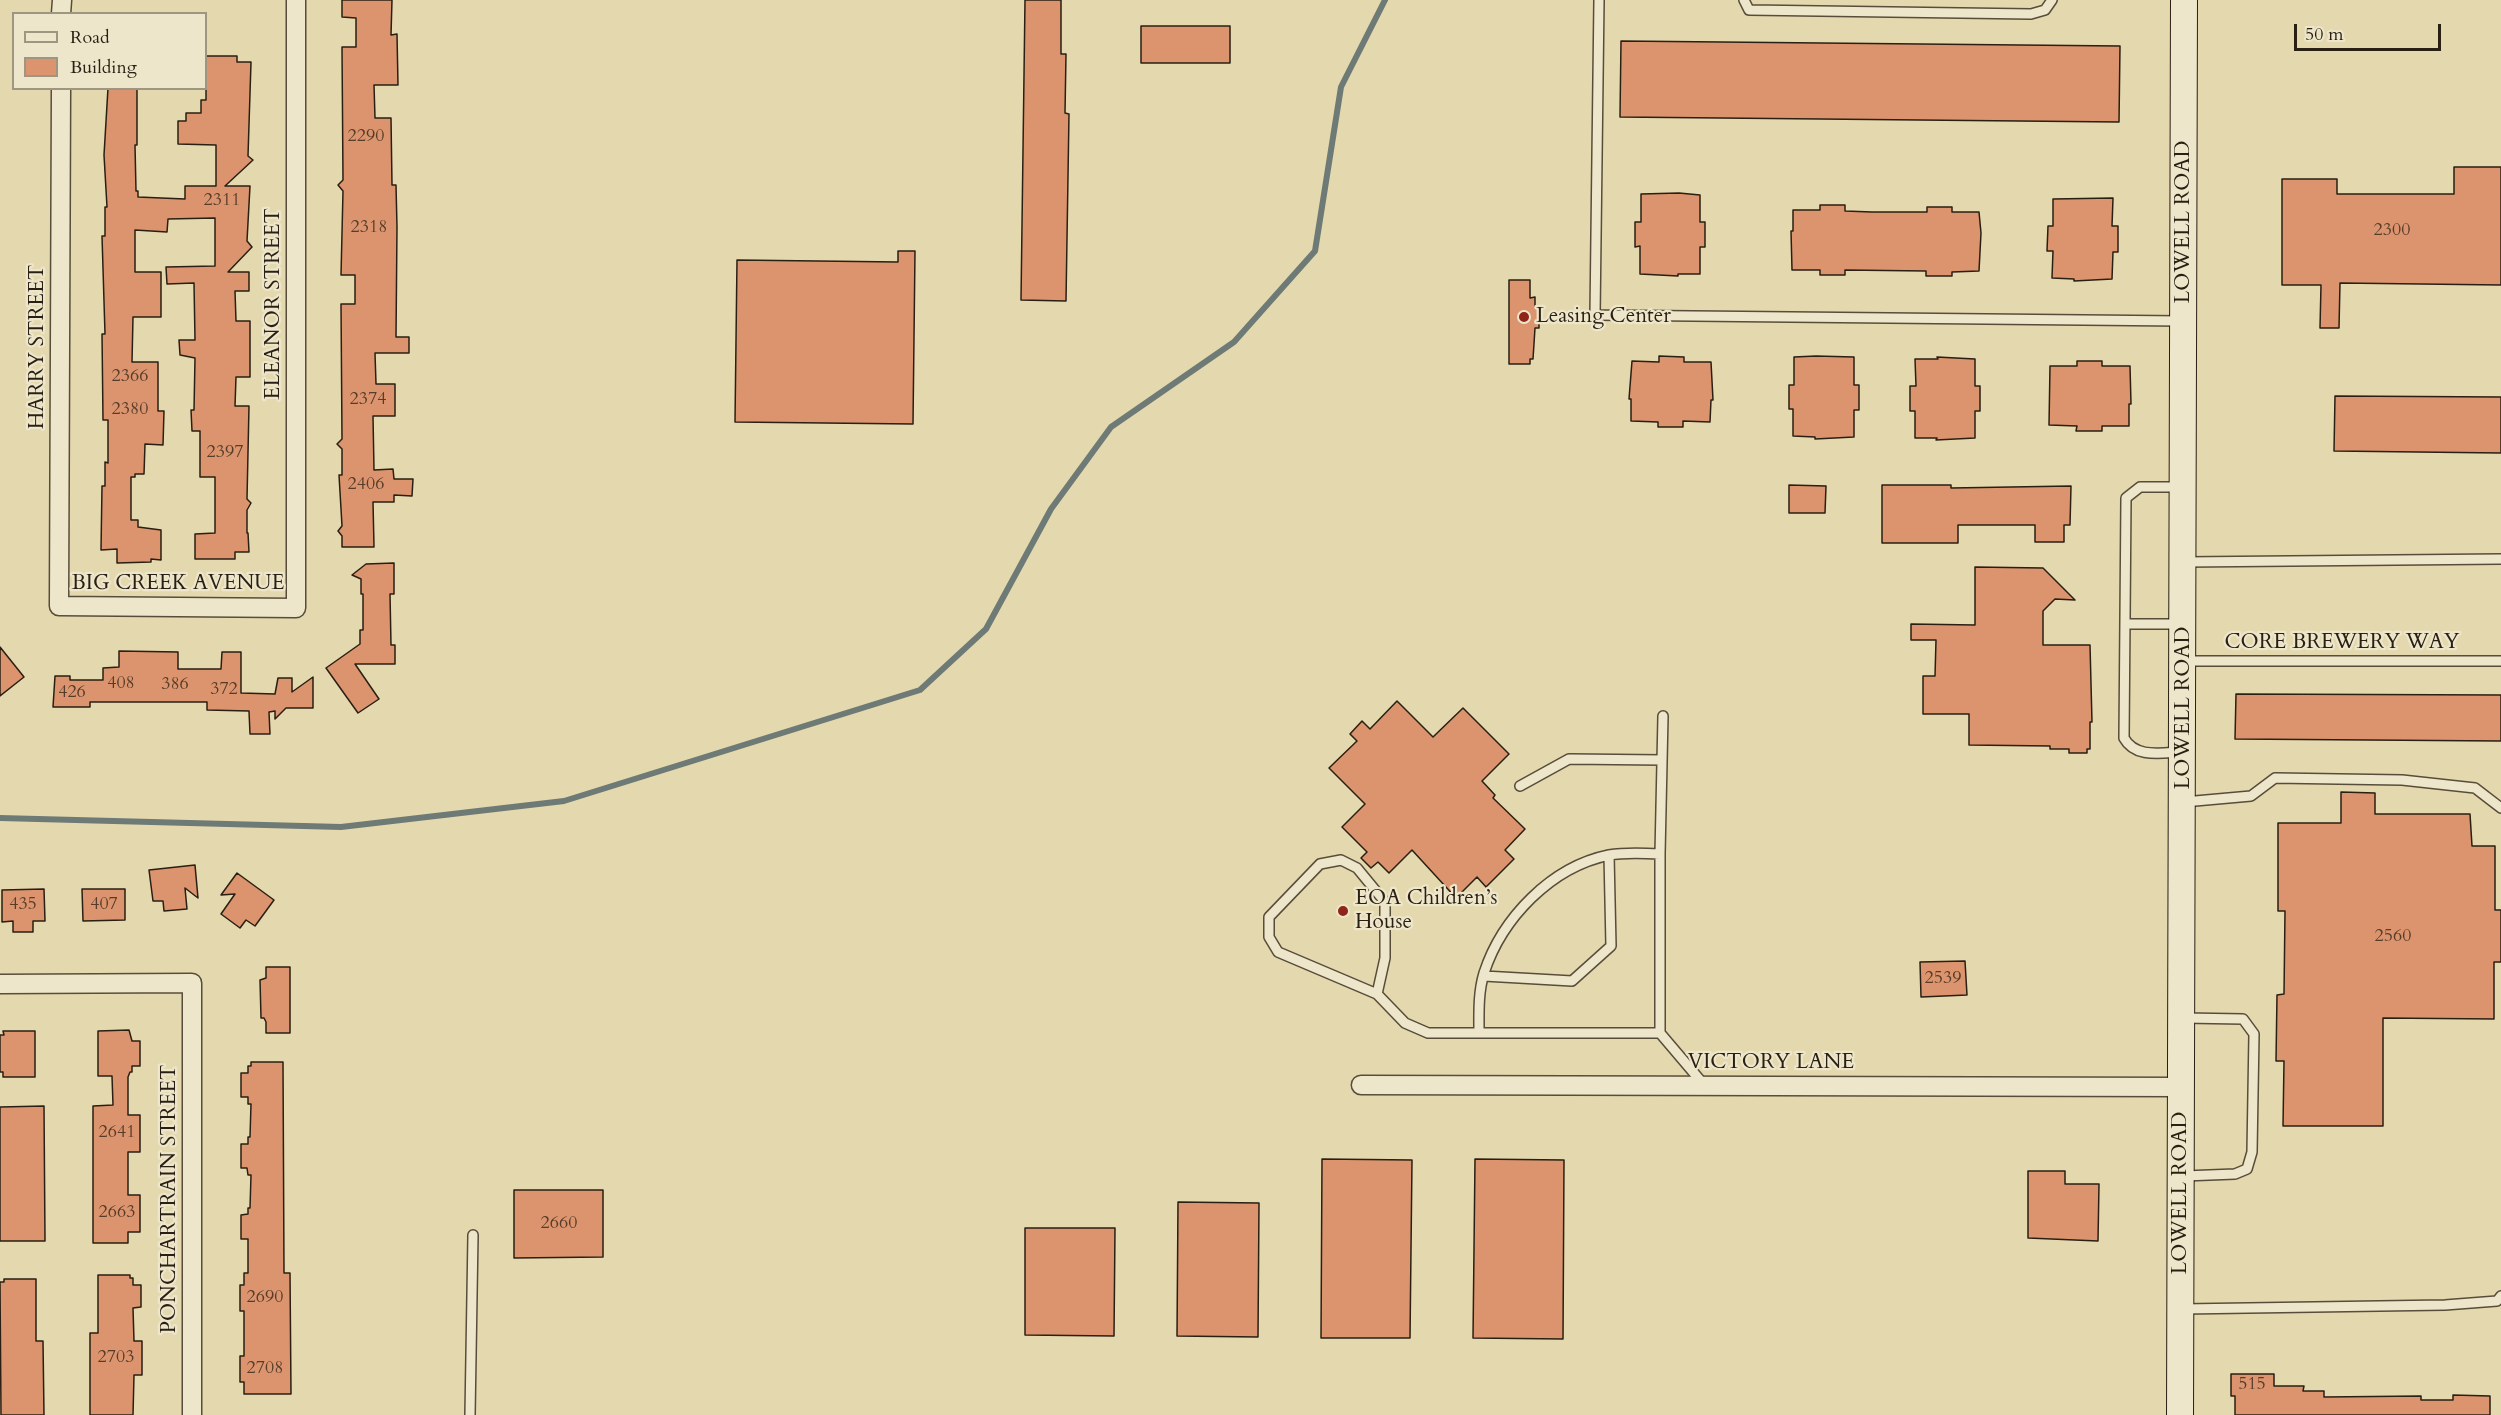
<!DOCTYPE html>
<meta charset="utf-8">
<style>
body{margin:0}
#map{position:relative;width:2501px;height:1415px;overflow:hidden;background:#e4d8ae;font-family:Cardo,serif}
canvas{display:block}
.legend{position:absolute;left:12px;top:12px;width:195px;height:78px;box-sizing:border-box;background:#ede6ca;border:2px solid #9f9681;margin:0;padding:8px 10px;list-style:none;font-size:18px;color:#2a1f13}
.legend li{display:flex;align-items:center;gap:12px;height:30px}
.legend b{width:30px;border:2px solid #9f9681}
.scale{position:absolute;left:2294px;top:24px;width:147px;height:27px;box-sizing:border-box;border:3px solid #2a1f13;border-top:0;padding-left:8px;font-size:18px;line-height:21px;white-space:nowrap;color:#2a1f13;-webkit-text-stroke:4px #ede6ca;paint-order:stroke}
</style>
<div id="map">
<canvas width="2501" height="1415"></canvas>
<ul class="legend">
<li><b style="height:8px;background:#ede6ca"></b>Road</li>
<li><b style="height:16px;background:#db946d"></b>Building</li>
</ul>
<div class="scale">50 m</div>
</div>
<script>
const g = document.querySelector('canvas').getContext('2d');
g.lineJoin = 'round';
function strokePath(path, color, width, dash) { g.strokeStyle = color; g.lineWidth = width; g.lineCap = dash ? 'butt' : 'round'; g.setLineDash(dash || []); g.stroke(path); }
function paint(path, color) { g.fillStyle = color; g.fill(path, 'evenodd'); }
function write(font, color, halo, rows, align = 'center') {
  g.font = font + ' Cardo,serif'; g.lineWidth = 4.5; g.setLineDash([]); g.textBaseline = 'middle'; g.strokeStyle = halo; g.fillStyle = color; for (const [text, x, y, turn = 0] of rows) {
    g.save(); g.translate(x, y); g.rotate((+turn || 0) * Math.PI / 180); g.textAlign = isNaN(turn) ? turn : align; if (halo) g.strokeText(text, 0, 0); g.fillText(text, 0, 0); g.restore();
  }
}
strokePath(new Path2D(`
 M0,818L341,827L564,801L920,690L986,629L1051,509L1111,427L1234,342L1315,251L1341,87L1385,0`), '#6e7a75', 6);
const building = new Path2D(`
 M342,0H392L391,35L397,34L398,85H374L375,118H391L392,185H396L397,227L396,337H409V353H375L376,384H395V416H373L374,470L393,469L394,479H413L412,496L394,495V502H373L374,547H342V536L338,531L342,526L339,475H342V449L337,444L342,439L341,304H355V275H341L343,191L338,185L343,180L342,47H356V18L342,17Z
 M1025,0H1061V54H1066L1065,113L1069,114L1066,301L1021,300Z
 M1141,26H1230V63H1141Z
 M1621,41L2120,46L2119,122L1620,117Z
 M206,56H237V62H251L248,156L253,160L225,186H250L247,241L252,247L228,272H249V291H235L236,321H250V377H236L235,406H249L247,499L251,503L247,510V533H248L249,552H235V559H195V534L215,533V477H200V431H192L191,410H194L195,358L180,355L179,340H195L194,283L167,284L166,267L215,266V218L168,219L167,232L135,230V272H161V317H133L132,362H158V411H164L163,445L145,444L144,474H135V477H131V520H138V527L161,530V560L151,559V562L117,563V549L101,550L102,486H105V462L108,463V420H103L102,334H105L102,236H105V207H107L104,155L108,88H137V145H135L136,191H138V197L185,199V186H216V145L178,144V121H186V113H201V100H206Z
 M2454,167H2501V285L2340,283L2339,328H2320L2321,285H2282V179H2337V194H2454Z
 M1679,193L1700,195V222H1705V247H1700V274H1678V276L1640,274V246L1635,247V222H1641V194Z
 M2113,198L2112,226H2118V252H2113L2112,279L2074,281V279L2052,278L2053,251H2047L2048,226H2053V199Z
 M1820,205H1845V211L1872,212H1927V207H1952V212H1979L1981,233L1979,271L1952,272V276H1926V271L1845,270V275H1820V270H1792L1791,231H1793V210H1820Z
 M898,251H915L913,424L735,422L737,260L898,262Z
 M1509,280H1530V298L1535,297V306H1539V328H1535L1533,359H1530V364H1509Z
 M1659,356L1684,357V362H1711L1713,400H1711L1710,422L1683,421V427H1658V422L1631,421V399H1629L1632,361L1659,362Z
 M1816,356L1854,357V385H1859V410H1854V437L1815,439V437L1793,436V409H1789V385H1794V357Z
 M1937,357L1975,359V386H1980V411H1975V438L1936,440L1937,438H1915V411H1910V386H1916L1915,359H1938Z
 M2077,361H2102V366H2130L2131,404H2129V426H2102V431H2076L2077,426L2049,425L2050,366H2077Z
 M2335,396L2501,397V453L2334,451Z
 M1789,485L1826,486L1825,513H1789Z
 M1882,485H1951V488L2071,486L2070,525H2064V542H2035V525H1958V543H1882Z
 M394,563V594H390L391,645H395V664H355L379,699L358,713L326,668L360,644V630H363V594H361V579L352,575L366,564Z
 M1975,567L2043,568L2075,600L2055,599L2043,611V645H2090L2092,722H2090V749H2087V753H2069V749H2050V746L1969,745V714H1923V676H1935L1936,640H1911V624L1975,625Z
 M0,647L24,677L0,696Z
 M119,651L178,652V669H221L222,652H241V693L275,694L278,678H292V692L313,677V708H286L275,719V711L269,712L270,734H250L249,711L207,710V702H90V707H53L55,676H70V680H103V668L119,667Z
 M2236,694L2501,695V741L2235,739Z
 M1397,701L1433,737L1463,708L1509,754L1482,781L1495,795L1493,798L1525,829L1505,850L1514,859L1486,887L1477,877L1456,898L1412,850L1389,873L1378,862L1371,868L1361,858L1367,852L1342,827L1365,804L1329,768L1357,741L1350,734L1362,721L1370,729Z
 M2341,792L2375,793V814H2470L2472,846H2495V910H2501V962H2494V1019L2383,1018V1126H2283L2284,1061H2276L2277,995L2284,994L2285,911H2278V823H2341Z
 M195,865L198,898L185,888L187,909L164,911L163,901H153L149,870Z
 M237,873L274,900L255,926L246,920L240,928L221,914L235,894L221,895Z
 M44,889L45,921H33V932H13V921L2,922V890Z
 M82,889H125V920L83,921Z
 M1965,961L1967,995L1921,997L1920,962Z
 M266,967H290V1033H266V1022L264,1018H261L260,980L266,978Z
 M129,1030L132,1041H140V1066H132V1072H130L128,1077V1115H140V1152H128V1195H140V1232H128V1243H93V1106L113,1105L112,1076H98V1031Z
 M3,1031H35V1077H3V1072H0V1035H4Z
 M251,1062H283L284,1273H290L291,1394H244V1382H240V1356H244V1311H240V1285H244V1273H248V1239H241V1215L248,1214V1208H250L251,1175H248L247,1168H241V1144H248V1137H250L251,1104H248V1097H241V1073H248V1066H251Z
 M44,1106L45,1241H0V1107Z
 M1322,1159L1412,1160L1410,1338H1321Z
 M1475,1159L1564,1160L1563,1339L1473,1338Z
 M2028,1171H2065V1184H2099L2098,1241L2028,1238Z
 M514,1190H603V1257L514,1258Z
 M1178,1202L1259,1203L1258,1337L1177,1336Z
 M1025,1228H1115L1114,1336L1025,1335Z
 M98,1275H130V1278H133V1285H141V1307L133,1308L134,1341H142V1375H134L133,1415H90V1333H98Z
 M4,1279H36V1341H43L44,1415H1L0,1282H4Z
 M2231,1374H2274V1386H2304L2303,1391H2324V1397L2421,1396V1400H2453V1395L2490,1396V1415H2235V1396H2231Z`);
paint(building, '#db946d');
strokePath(building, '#2a1f13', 1.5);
const lane = new Path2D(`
 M1599,0L1595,315L2181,321
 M1744,0L1749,10L2031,14L2045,10L2052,0
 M2185,562L2501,559
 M2125,624H2182
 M2184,661H2501
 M2180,752C2160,753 2135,758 2124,738L2126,498L2140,487H2182
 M1520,786L1569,759L1662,760
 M2184,802L2251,796L2275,778L2402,780L2475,788L2501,808
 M1660,854L1663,716
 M1484,976L1572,981L1611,946L1609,855
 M1377,994L1385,958V902L1357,868L1341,860L1320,864L1269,917V937L1278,952L1377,994L1405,1023L1428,1033H1479
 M1660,1033H1479C1479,1013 1478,993 1484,973C1502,918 1551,867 1609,855C1626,852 1643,853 1660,854V1033L1705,1086
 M2184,1176L2235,1174L2247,1169L2252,1152L2254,1034L2243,1019L2184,1018
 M2183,1309L2445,1305L2497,1301L2501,1296
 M470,1415L473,1235`);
const street = new Path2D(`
 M61,14L62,0
 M61,88L59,606L296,608V0
 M0,984L192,983V1415
 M1361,1085L2182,1087`);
const secondary = new Path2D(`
 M2180,1415L2184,0`);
strokePath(lane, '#584d3a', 12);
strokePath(street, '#584d3a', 21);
strokePath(secondary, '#2a1f13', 28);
strokePath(lane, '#ede6ca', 9);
strokePath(street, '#ede6ca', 18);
strokePath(secondary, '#ede6ca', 26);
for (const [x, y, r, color] of [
 [1524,317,6,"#8f2418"],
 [1343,911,6,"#8f2418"]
]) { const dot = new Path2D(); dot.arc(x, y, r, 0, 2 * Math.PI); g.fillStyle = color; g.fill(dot); strokePath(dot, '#ede6ca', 2); }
write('18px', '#563c2a', null, [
 ["2290",366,137],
 ["2311",222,201],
 ["2318",369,228],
 ["2300",2392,231],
 ["2366",130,377],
 ["2374",368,400],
 ["2380",130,410],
 ["2397",225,453],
 ["2406",366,485],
 ["408",121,684],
 ["386",175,685],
 ["372",224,690],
 ["426",72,693],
 ["435",23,905],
 ["407",104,905],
 ["2560",2393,937],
 ["2539",1943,979],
 ["2641",117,1133],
 ["2663",117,1213],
 ["2660",559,1224],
 ["2690",265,1298],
 ["2703",116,1358],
 ["2708",265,1369],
 ["515",2252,1385]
]);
write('21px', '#2a1f13', '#ede6ca', [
 ["LOWELL ROAD",2184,222,-90],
 ["ELEANOR STREET",274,304,-90],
 ["HARRY STREET",38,347,-90],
 ["BIG CREEK AVENUE",178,584],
 ["CORE BREWERY WAY",2342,643],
 ["LOWELL ROAD",2184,708,-90],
 ["VICTORY LANE",1771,1063],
 ["LOWELL ROAD",2181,1193,-90],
 ["PONCHARTRAIN STREET",170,1199,-90]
]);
write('21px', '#2a1f13', '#ede6ca', [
 ["Leasing Center",1536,317],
 ["EOA Children’s",1355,899],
 ["House",1355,923]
], 'left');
</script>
